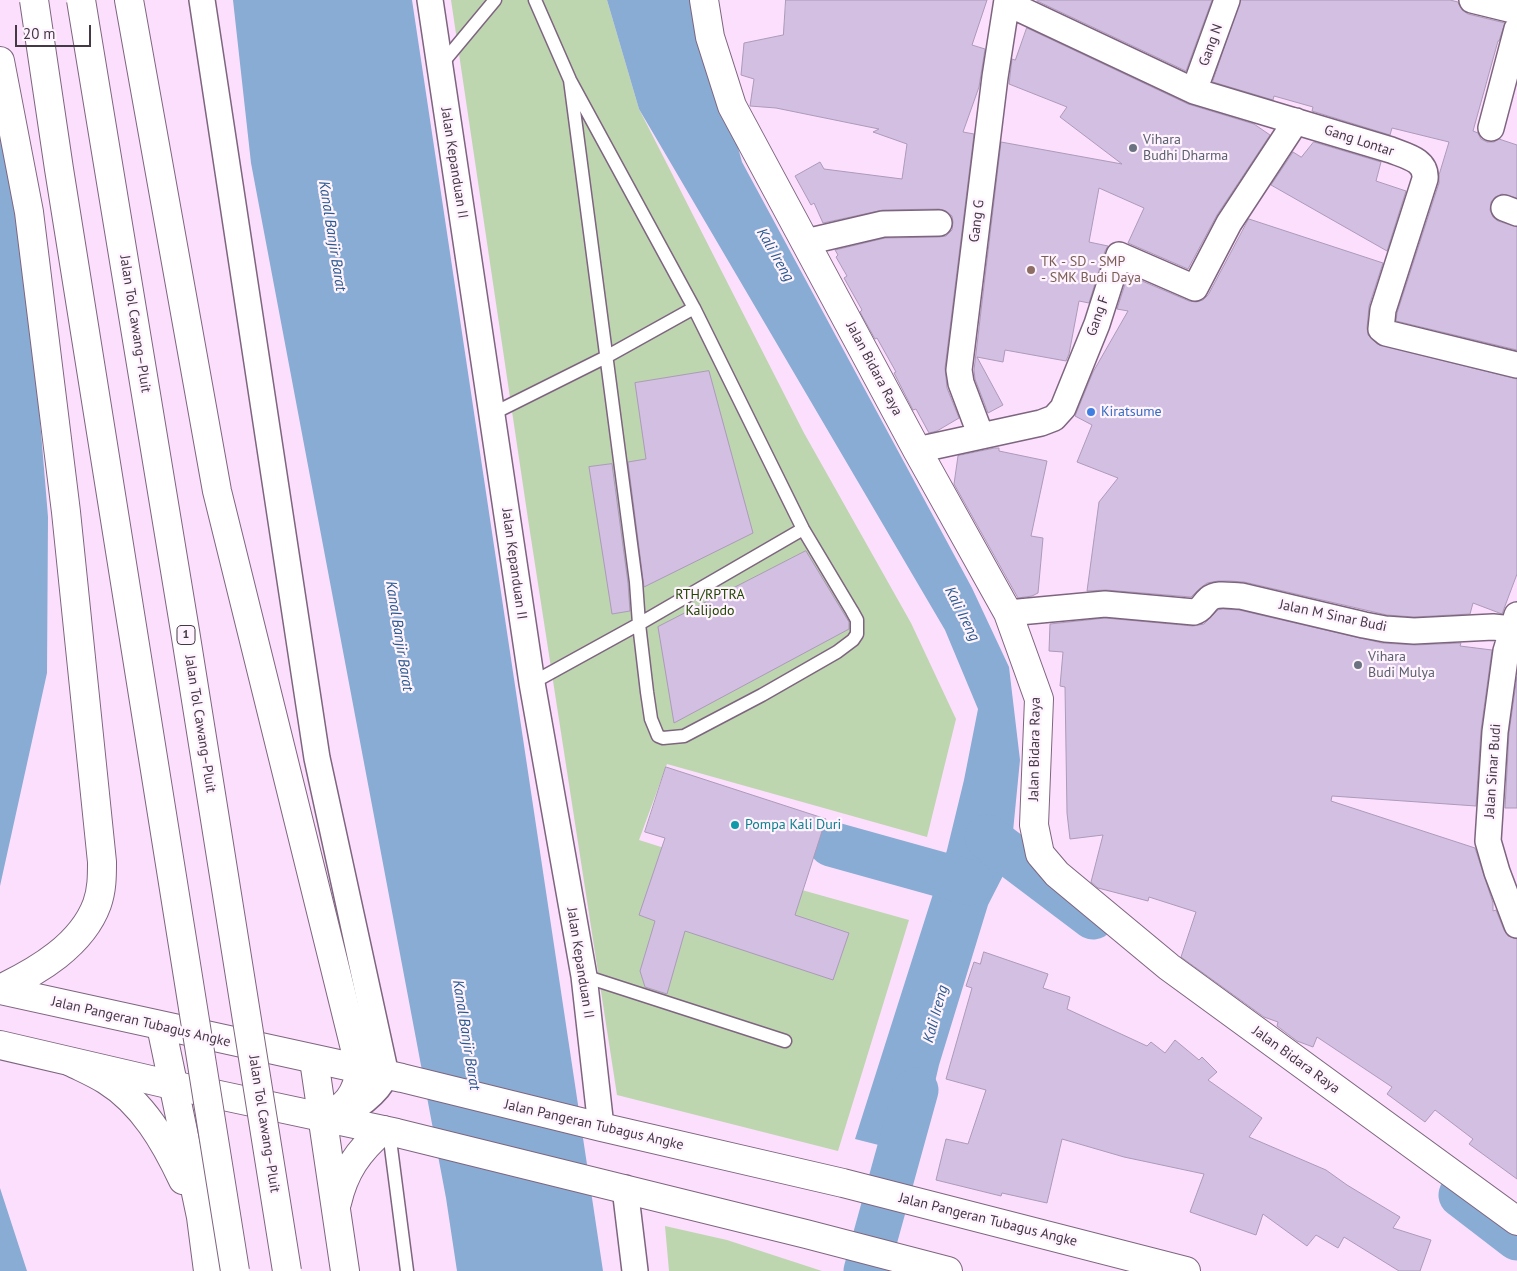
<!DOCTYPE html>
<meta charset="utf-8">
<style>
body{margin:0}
#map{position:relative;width:1517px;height:1271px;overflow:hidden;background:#fcdffd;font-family:"PT Sans",sans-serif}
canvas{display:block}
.scale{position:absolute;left:15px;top:25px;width:76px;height:22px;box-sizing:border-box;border:2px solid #433844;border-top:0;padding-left:6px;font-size:15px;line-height:18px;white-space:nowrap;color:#433844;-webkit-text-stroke:4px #fff3ff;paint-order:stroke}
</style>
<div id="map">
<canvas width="1517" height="1271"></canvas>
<div class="scale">20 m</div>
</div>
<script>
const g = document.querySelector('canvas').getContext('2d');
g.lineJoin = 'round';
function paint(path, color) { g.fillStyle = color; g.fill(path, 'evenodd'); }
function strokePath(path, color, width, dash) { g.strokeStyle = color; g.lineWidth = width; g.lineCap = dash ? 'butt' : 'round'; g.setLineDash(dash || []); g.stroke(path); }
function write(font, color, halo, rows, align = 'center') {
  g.font = font + ' "PT Sans",sans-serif'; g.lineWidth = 4.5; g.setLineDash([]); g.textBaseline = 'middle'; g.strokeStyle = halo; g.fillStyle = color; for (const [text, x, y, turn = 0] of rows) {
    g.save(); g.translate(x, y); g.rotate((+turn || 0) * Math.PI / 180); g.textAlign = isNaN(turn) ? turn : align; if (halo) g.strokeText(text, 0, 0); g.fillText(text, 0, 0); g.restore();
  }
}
paint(new Path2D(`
 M451,0H607L639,109L804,433L911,623L956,719L927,837L667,764L639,840L759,878L909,920L838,1151L617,1095L528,519Z
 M665,1226L727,1240L822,1271H669Z`), '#bdd6af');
paint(new Path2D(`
 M233,0H412L603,1271H457L446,1198L251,163Z
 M607,0H697L742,162L972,588L1009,667L1020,760L1010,862L988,905L939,1065L918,1155L855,1139L947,850L964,780L978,709L945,630L639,109Z
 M0,83L26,250L48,517L47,673L0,886Z
 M0,1188L27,1271H0Z`), '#88acd4');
strokePath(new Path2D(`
 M987,837L1093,917
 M831,844L971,883
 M1461,1195L1517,1238
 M866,1271L916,1090`), '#88acd4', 45);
const building = new Path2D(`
 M786,0H987L972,45L985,49L979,87L963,132L974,134L945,368L947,388L959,418L937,431L929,433L916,409L913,410L894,373L896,372L877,338L875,339L860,312L862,310L844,278L847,276L836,257L838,255L835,250L885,238L939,237L946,236L952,230L953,222L952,216L946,211L939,209L883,210L823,223L814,203L811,205L795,176L820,162L824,169L902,179L907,144L873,132L879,129L776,108L750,106L754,79L741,75L744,43L783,35Z
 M1038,0H1212L1186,71L1037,1Z
 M1241,0H1450L1458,2L1462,10L1468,14L1505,23L1499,41H1498L1473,131L1478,133L1481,139L1487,142H1494L1499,139L1517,145V198L1502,194L1495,197L1491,202L1490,210L1493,217L1498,221L1517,227V350L1396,321L1397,313L1439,183V175L1449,142L1392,128L1390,135L1312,111L1313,107L1274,96L1273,100L1213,82Z
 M1027,28L1188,104L1254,124L1270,135L1217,215L1188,269L1128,243L1144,208L1099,188L1089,242L1108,246L1105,251L1089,303L1079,301L1069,354L1066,361L1005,350L1003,362L977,357L1003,405L988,413L975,379L974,370L1001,142L1122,164L1060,117L1067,107L1009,84L1012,59L1015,60Z
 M1314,142L1381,162L1376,181L1406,191L1387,251L1271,185L1293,152L1301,157Z
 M1249,219L1383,263L1369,306L1367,328L1368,335L1377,344L1517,379V574L1502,614L1473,603L1470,614L1414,617L1387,615L1244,582L1229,581H1218L1207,583L1199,589L1191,597L1106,590L1087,591L1099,502L1118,478L1077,462L1092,425L1075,416L1093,372L1128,311L1117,309L1128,275L1189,301L1196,302L1203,300L1208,295Z
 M709,371L753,533L644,587L628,462L646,459L635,383Z
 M995,448H999V451L1047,461L1031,536L1043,538L1038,593L1032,596L1018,598L954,484L958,456Z
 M612,464L628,583L630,611L612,614L589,467Z
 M806,551L849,622V629L674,723L658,627Z
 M1224,609L1239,610L1382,643L1415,645L1461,643L1460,646L1492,650L1481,730L1476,806L1332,796L1331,801L1475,848L1493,903V911L1496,910L1504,930L1508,936L1517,939V1179L1469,1144L1473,1139L1435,1110L1425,1122L1387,1094L1392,1087L1317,1037L1313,1047L1297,1041L1277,1026L1278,1022L1264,1017L1181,957L1196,912L1149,897L1148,901L1098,888L1091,882L1103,835L1070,839L1067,813L1065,687L1060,686L1063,652L1049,651L1050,624L1105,618L1193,626L1204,624L1218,610Z
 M1517,677V808H1505L1509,733Z
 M666,767L826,819L795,915L849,933L833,980L685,931L667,994L645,987L640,971L655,921L639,915L665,838L645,832Z
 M984,952L1048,974L1043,988L1070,997L1067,1009L1147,1046L1151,1042L1165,1053L1175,1040L1199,1060L1202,1057L1217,1072L1208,1080L1262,1118L1249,1137L1326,1170L1347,1185L1400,1217L1393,1228L1431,1240L1420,1271H1399L1344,1237L1338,1248L1316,1235L1307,1246L1263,1214L1256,1235L1190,1212L1204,1174L1124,1157L1062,1139L1047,1203L1002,1193L1001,1196L936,1180L946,1139L968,1144L986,1090L946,1079L972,988L966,986L974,962L980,964Z`);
paint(building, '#d2bfe1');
strokePath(building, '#ac9aba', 1);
const lane = new Path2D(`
 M535,0L570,80L694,308
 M440,66L495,0
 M492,414L606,357L694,308L803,529L852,611L857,620V634L853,640L837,652L762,695L684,736L663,738L658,736L651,719L647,692L639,624L636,582L570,80
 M532,683L639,624L803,529
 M584,976L785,1041
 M389,1132L407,1271`);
const street = new Path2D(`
 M202,0L317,758L386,1075C377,1094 356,1109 337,1117
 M430,0L532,683L584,976L601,1127
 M1472,0L1517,11
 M1007,3L1194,91L1391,150C1406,156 1427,160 1425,179L1383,310L1381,329L1386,333L1517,365
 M1194,91L1227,0
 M1491,128L1517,29
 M1504,208L1517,213
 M806,242L883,224L939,223
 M981,436L961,383L959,370L995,77L1007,0
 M917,450L1041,423L1054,418L1063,408L1097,324L1119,255L1195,288L1229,223L1296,121
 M1008,613L1105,604L1194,612C1202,610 1203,604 1209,599C1217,592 1231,596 1241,596L1364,625L1385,629L1414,631L1493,627L1513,629
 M1517,615L1506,651L1495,732L1488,841L1497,872L1517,925
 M625,1188L635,1271`);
const secondary = new Path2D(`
 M704,0L710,37L732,106L917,450L1008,613L1039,699L1034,825L1040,854L1057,874L1169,967L1517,1221
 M0,990L402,1078L601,1127L843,1183L1186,1271
 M0,1045L172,1085L397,1133L806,1234L948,1271`);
const highway = new Path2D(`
 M129,0L217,491L360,1069C357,1094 346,1109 322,1117
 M0,61L29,212L66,512L102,862C102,876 102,890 97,904C82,945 38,971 0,989
 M161,1026L201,1217L208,1271
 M314,1060L345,1271
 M71,1062C83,1068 95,1073 106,1080C143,1103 165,1142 183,1180
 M337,1203C344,1172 358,1151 383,1130`);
strokePath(lane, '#7e657f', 15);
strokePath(street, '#7e657f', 28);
strokePath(secondary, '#7e657f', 30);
strokePath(highway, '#7e657f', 30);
strokePath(lane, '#fff', 12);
strokePath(street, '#fff', 25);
strokePath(secondary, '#fff', 28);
strokePath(highway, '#fff', 28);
const highwayBridge = new Path2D(`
 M34,0L59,169L235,1271
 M81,0L185,631L287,1271`);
strokePath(highwayBridge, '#7e657f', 30, []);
strokePath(highwayBridge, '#fff', 28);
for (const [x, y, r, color] of [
 [1133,148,5,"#6b7280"],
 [1031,270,5,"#8d6e63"],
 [1091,412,5,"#3f7fe0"],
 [1358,665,5,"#6b7280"],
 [735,825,5,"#0f9aa8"]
]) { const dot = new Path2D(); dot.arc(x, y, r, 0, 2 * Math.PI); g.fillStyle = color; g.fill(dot); strokePath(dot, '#fff3ff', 2); }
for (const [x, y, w] of [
 [186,635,18]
]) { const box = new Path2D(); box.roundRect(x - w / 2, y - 9.5, w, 19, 4); g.fillStyle = '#fff3ff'; g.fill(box); strokePath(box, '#433844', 1); }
write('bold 12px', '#433844', null, [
 ["1",186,635]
]);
write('14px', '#433844', '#fff3ff', [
 ["Gang N",1211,45,-70],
 ["Gang Lontar",1359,141,18],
 ["Jalan Kepanduan II",454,163,81],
 ["Gang G",977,221,-83],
 ["Gang F",1098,316,-71],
 ["Jalan Tol Cawang–Pluit",135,324,81],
 ["Jalan Bidara Raya",874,369,62],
 ["Jalan Kepanduan II",514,564,82],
 ["Jalan M Sinar Budi",1333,616,12],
 ["Jalan Tol Cawang–Pluit",200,724,81],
 ["Jalan Bidara Raya",1035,749,-89],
 ["Jalan Sinar Budi",1493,771,-86],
 ["Jalan Kepanduan II",580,963,81],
 ["Jalan Pangeran Tubagus Angke",141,1022,13],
 ["Jalan Bidara Raya",1296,1060,36],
 ["Jalan Tol Cawang–Pluit",264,1124,81],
 ["Jalan Pangeran Tubagus Angke",594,1125,13],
 ["Jalan Pangeran Tubagus Angke",988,1220,14]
]);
write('14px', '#5b616d', '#fff3ff', [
 ["Vihara",1143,140],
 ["Budhi Dharma",1143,156],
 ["Vihara",1368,657],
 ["Budi Mulya",1368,673]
], 'left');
write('14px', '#785e54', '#fff3ff', [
 ["TK - SD - SMP",1041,262],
 ["- SMK Budi Daya",1041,278]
], 'left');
write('14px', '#366cbe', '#fff3ff', [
 ["Kiratsume",1101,412]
], 'left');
write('14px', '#224602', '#fff3ff', [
 ["RTH/RPTRA",710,595],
 ["Kalijodo",710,611]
]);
write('14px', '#0d838f', '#fff3ff', [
 ["Pompa Kali Duri",745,825]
], 'left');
write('italic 15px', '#28598d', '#fff3ff', [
 ["Kanal Banjir Barat",332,236,81],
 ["Kali Ireng",775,255,60],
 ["Kali Ireng",962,614,63],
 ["Kanal Banjir Barat",399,636,81],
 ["Kali Ireng",936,1014,-75],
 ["Kanal Banjir Barat",466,1035,81]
]);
</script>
